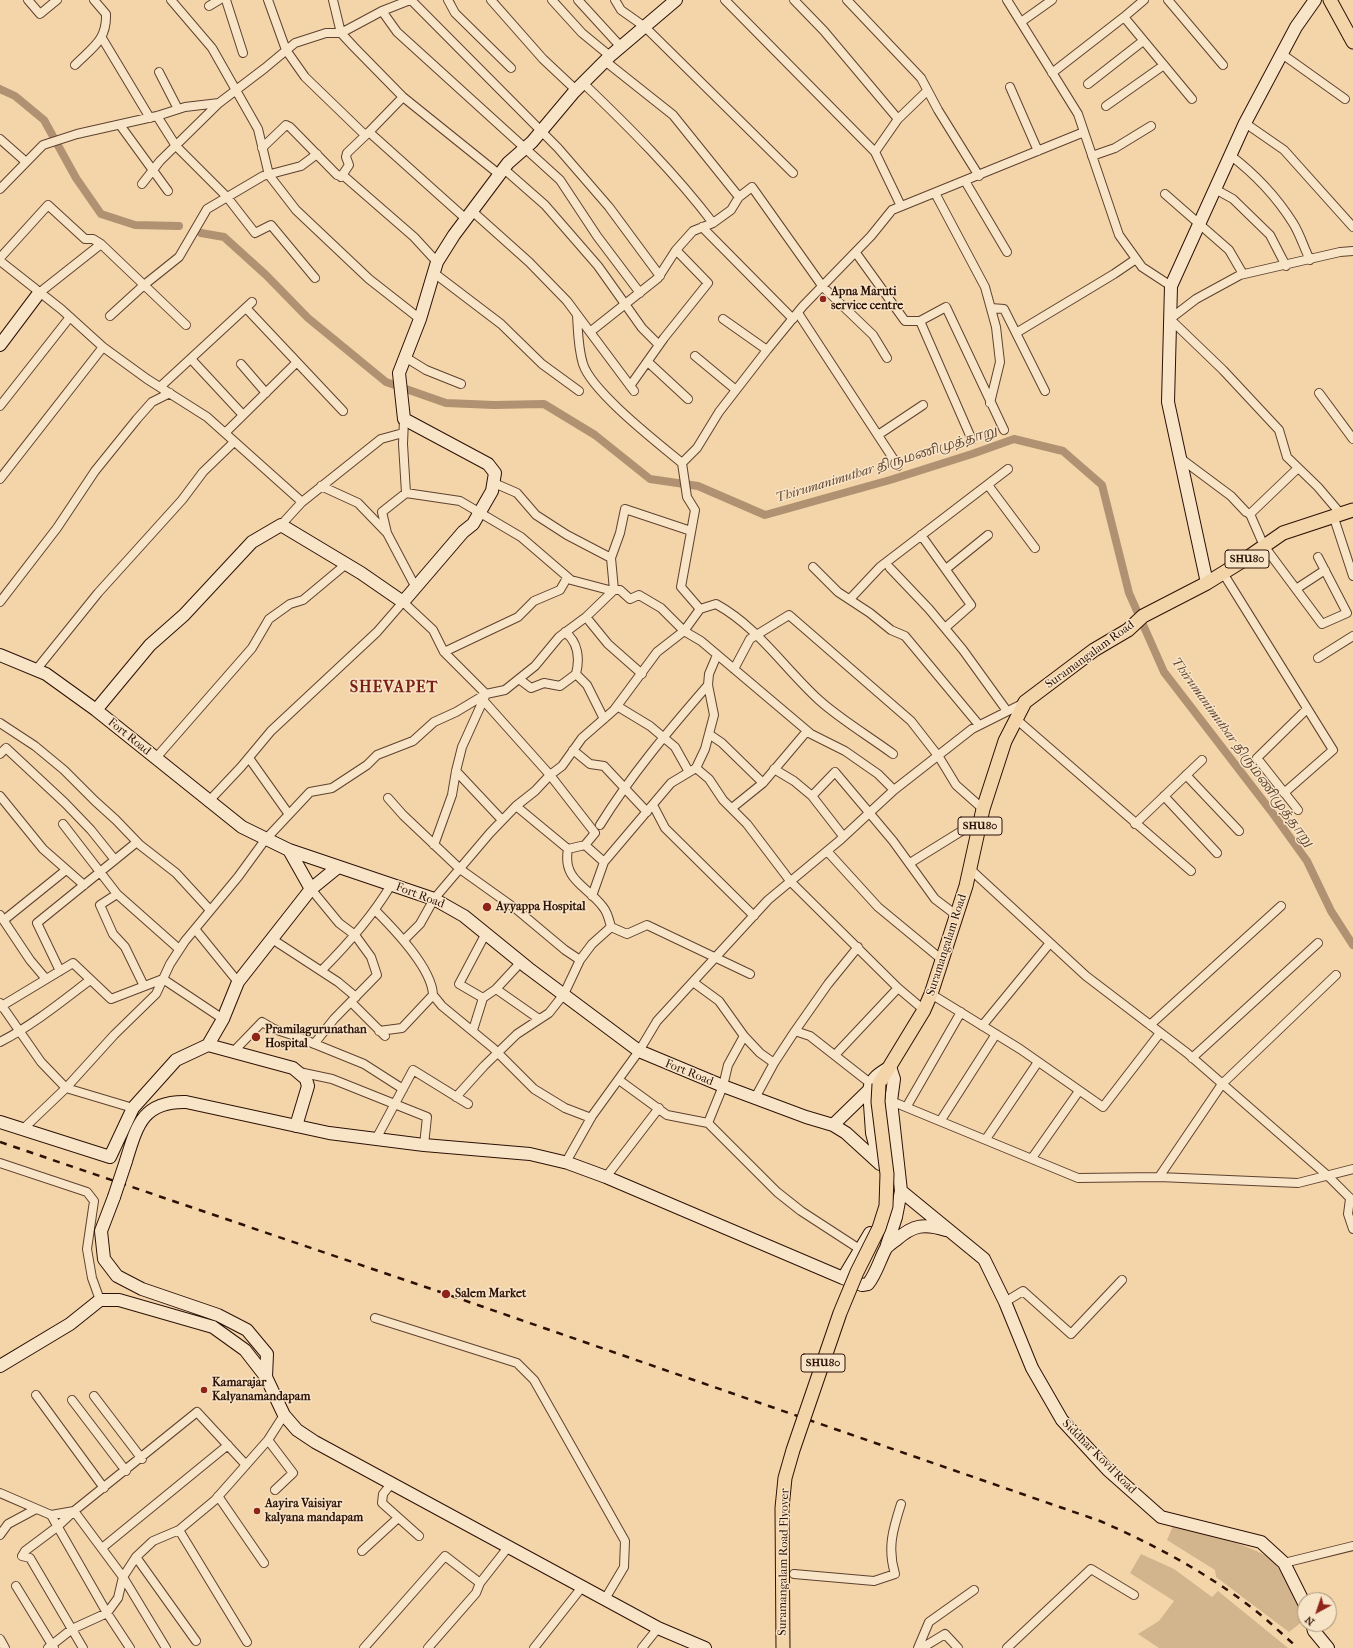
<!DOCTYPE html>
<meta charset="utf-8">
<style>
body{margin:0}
#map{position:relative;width:1353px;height:1648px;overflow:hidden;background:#f4d5a9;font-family:"IM FELL French Canon",serif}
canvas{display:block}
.north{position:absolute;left:1297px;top:1592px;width:40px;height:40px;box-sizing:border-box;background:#f8e4c7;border:1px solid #a6907a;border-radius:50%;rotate:220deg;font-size:11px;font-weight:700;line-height:16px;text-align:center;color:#2c1106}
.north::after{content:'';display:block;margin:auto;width:14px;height:18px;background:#8f2418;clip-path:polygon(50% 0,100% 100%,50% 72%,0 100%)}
</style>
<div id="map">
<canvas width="1353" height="1648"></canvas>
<div class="north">N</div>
</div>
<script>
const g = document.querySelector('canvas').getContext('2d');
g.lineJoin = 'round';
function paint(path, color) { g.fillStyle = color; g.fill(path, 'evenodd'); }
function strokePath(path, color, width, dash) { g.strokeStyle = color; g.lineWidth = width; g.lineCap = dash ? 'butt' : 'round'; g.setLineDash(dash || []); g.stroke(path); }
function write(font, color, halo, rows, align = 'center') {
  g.font = font + ' "IM FELL French Canon","Noto Serif Tamil",serif'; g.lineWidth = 3; g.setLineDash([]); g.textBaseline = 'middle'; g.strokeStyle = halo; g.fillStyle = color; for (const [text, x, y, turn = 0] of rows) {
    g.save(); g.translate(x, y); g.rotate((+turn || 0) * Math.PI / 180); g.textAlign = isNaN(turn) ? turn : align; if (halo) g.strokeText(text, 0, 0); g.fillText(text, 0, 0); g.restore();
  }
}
paint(new Path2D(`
 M1173,1526C1197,1533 1261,1545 1275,1564C1289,1581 1296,1601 1303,1621L1289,1632L1216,1577L1215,1570L1167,1540Z
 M1141,1554L1174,1569L1212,1597L1218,1591L1288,1648H1159L1138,1634L1159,1621L1174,1601L1130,1573Z`), '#d2b48d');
strokePath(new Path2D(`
 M0,89L15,96L44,120L76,178L101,214L135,225L179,226
 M201,233L224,237L266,275L308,318L386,382L446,403L494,405L544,404L595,435L650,479L698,486L765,515L890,480L972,454L1014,439L1063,451L1102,485L1129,593L1164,672L1271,811L1307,861L1331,911L1353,945`), '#b09272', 8);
const street = new Path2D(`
 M28,0L40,14L57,0
 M171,0L212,48L258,129L269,175L296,210L369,279L420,319
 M226,0L243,53
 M268,0L286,50L305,77L365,135
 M333,0L341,33L354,47L403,97L500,175
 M411,0L558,148L609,207L660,276
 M448,0L455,13L511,68
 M491,0L543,59L576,90
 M552,0L582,33L610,56
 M578,0L621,47
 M615,0L621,10L645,27L793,173
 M725,0L875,152L901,206
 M794,0L824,31L898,119
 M847,0L921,78L938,110L979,176
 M1007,0L1078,114L1119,235L1142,267L1171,286
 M1168,0L1223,65
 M209,6L219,0
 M382,11L397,32L560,180L597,236L640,293
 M1124,17L1144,0
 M1021,22L1052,0
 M102,38L150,118
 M1282,54L1345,99
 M605,61L673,115L739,197L752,187L823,287L873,335L887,358
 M75,65C93,47 107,40 106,14L94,0
 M159,72L178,109
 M1052,73L1124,17L1192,99
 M583,83C629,127 674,172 713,223L731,210L739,197
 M1088,84L1143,41
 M1010,87L1038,151
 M1106,106L1164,65
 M157,116L176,146L227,197L255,233L271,225L315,278
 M1245,123L1284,150L1353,227
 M120,125L168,191
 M369,132L403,97
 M0,139L26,162
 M262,148L286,125L290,127L337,175L345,177L414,237L437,262
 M875,152L898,119L927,91
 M1230,155C1255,174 1276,196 1293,223C1300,234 1304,248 1310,260
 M1092,156L1115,148L1151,126
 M504,169L545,205L598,266L642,328L659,345
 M341,177L349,165L346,157L347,153L369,132L466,219
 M965,181L1007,252
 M142,184L160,161L219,103L265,68L295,43L326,33H341L382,11L410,0
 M0,189L43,145L77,134L157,116L185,107L219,103
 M1215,189L1233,199L1270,235L1286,266
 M935,193L985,287L996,327L1000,362L990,403
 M1165,194L1229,250L1243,274
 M472,211L529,262L567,301L590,332L658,278L676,250L693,231L713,223
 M702,227L793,319
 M856,253L905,321H920L972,440
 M0,258L48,205L85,239H93L101,244L186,325
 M0,261L61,309L103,347L147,379L207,417L302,502L281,525
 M434,273L501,324L542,364L579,391
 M39,293L101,244
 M246,308L343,411
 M991,308L1004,309L1045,391
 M798,313L898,466
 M577,315C578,331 578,348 583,364C592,392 658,443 682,463
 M110,316L144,285L179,257L207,209L263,176L301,166L317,154
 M723,319L767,350
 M920,321L946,307L1004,430
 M590,332L634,391
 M1016,333L1114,274L1136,259
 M695,356L736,390
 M405,357L426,370L461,384
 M191,359L243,415
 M648,362L688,399
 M241,364L266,393
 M630,386L664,338L708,283L676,250
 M160,387L252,302
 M1319,393L1353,439
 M0,406L70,317
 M404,419L403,444L406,493
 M225,433L296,363
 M878,435L923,405
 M1180,458L1231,496L1246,512L1250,514L1264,546L1322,624L1347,613L1318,557
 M0,479L103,347
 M494,483L517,493L536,515L567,535L611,558
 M988,485L1035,548
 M321,486L358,503L386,532
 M302,502L381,439L403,433
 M1340,513L1318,487L1287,457L1279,430L1223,370L1170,319L1196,299L1240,275L1340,252L1353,251
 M1250,514L1298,468
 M1333,515L1353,576
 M921,535L971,605L945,628
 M813,567L838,592L870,613L891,630L905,636L979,725
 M890,568L929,609L963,650L1007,711
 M946,569L988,535
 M1223,573L1333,750L1284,793
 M416,588L387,533L382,512L406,493L460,501L521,537L571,580L609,590H620L630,599L639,595L661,608L684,631L701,641L811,734L845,751L878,774L894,790
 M1296,589L1325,570
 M850,599L880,567L1008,469
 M0,602L57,528L95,471L137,419L152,402L170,393
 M700,609L716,604C758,627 784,668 819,700C840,719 870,737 893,754
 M586,617L608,644L642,674
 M565,632C578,642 580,658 576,674L587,685L604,719
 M1318,658L1353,636
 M734,669L750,639L789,615L911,721L939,757L956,785L983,809
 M36,670L98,593L182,500L203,472L234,442
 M519,679L531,688L544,683L560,686L576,674
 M483,700L550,775L595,833L585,845
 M617,706L650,726L675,747L689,772
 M1016,719L1191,871
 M0,723L35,746L64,770L95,801L116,820L140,845L176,873L210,910
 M709,734L722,743L763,783L807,731
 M573,750L590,764L604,766L647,812
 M0,754L6,748L65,803L91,830L115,860
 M249,758L288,813
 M155,759L252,648L269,619L290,604L303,600L345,565
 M696,768L705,749L714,715L708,685L709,674L717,655
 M774,769L794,781L812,796L843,836
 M456,771L502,820
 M1186,775L1239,831
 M0,796L43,849L84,885
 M812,796L835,772L893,841L935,899L956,915
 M1164,796L1217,853
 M388,798L403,815L460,869L516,909L565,950L580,960L592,944L611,927L627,934L647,925L750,974
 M208,802L241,767L271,731L377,632L403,602L433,630L444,652
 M653,805L665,828L754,916
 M516,806L568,849L585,845L604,862L671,783L696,768L709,779L723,800L747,824L791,882L898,988L924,1010
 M732,808L763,783
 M1298,810L1257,758L1307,709
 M63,824L117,894L179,949
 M1135,824L1202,760
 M600,825C631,775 669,730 708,685
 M434,845L452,795L456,771L462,747L486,694L505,690L535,666L559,637L586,617L614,590L611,558L620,533L625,509L691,531
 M568,849C562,881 588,886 603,907C608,913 609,920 611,927
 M827,851L878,907L941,959
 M910,863L981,819
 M970,869L1086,976L1187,1053L1328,1176L1353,1201
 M311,889L339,923L355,935L371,957L377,975L334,1019L314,1044
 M117,894L100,905L113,934L125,947L144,986
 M592,896L604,862
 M375,910C394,929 432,968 433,995L442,1006L493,1048L534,1089L565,1108L591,1118
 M0,915L30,960L46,979
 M4,920L66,870
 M195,929L238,982
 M272,939L338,982L356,997
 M404,940L420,924L434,899L490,833L516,806L535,791L550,775L562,766L582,738L614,710L657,652L684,631L700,609L681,587L695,510L687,497L682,463L697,448L719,412L767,350L803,306L871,236L892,210L1084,132
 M60,971L37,923L137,842
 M321,971C347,945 372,917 391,885
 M693,982L719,1001L744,1036L760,1053L774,1063
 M496,989L539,1019
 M931,994L1020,1049L1103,1107L1160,1033
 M483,998L459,984L486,933
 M351,1002L385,1036
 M0,1003L41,1062L66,1088L133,1108
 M0,1007L73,963L111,999L163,979L223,1019
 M1150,1025L1281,906
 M982,1026L1050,943
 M473,1030L483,998L496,989L521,962
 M379,1031L402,1028L433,995
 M795,1031L828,984L858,947
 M0,1042C33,1025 61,1002 90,980
 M234,1051L262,1022L274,1029L295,1036L364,1064L403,1089
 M835,1055L898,988
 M1192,1058L1318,943
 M299,1072L332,1079L427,1117L424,1145
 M619,1080L667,1115L708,1123L777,1192L801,1211L861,1250
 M456,1097L484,1066L517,1034L549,1013L564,994L580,960
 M755,1098L774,1063L795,1031L810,1036L870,1083
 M891,1101L1078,1178L1159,1177L1298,1183L1353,1169
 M907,1106L961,1012
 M941,1120L996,1034
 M708,1123L723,1086L728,1065L744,1036
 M22,1130L66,1088L114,1035L156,994L170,964L185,941L238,877L265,840L310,792L332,788L367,765L377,755L413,741L434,722L456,712L486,694L444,652L518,617L534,601L560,590L567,578
 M376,1139L413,1070L468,1104
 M986,1139L1038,1062
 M1032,1158L1079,1091
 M566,1162L592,1116L639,1051L657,1021L768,900L839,841L894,790L972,729L1024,703
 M0,1163L87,1192L94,1201L87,1249L92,1278L100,1300
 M606,1177L659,1108
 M1159,1177L1222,1084L1336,975
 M1350,1199L1348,1214L1353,1229
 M1005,1302L1023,1291L1071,1334L1122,1280
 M375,1318L517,1363L534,1380L625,1541L624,1567L605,1599
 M36,1395L104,1488
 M94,1396L142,1459
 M72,1400L126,1471
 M268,1440L293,1473L275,1490
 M391,1484L383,1494L382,1503L419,1536
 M0,1493L51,1515L74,1511L197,1412L246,1465
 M218,1496L264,1563
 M51,1515L107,1613L130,1648
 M179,1530L247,1642
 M0,1535L8,1524L36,1509
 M102,1548L228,1445
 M362,1551L398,1518
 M136,1557L196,1641
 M1284,1563L1353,1546
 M794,1574L874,1581L895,1574C887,1548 893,1529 901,1504
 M16,1586L54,1648
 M0,1639L5,1648
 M48,1648L72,1629L107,1613L118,1598L123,1577L136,1557L153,1541L179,1530L215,1500L268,1440L284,1415
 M83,1648L30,1558L22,1556L25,1551L57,1527L74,1511L123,1577L166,1648
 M364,1648L445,1556L480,1583L509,1546
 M428,1648L476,1593L480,1583
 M534,1648L582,1587
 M642,1648L658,1628
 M918,1648L929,1622L974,1590
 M922,1648L945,1634L958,1648
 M1007,1648L1091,1569L1134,1595`);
const secondary = new Path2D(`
 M0,345L39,293
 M1207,583L1168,402L1171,286L1245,123L1296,27L1315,0
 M0,655L46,674L96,710L242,827L289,850L434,899L464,916L528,968L639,1051L723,1086L806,1117L833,1125L846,1133L880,1164
 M96,710L150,645L184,615L252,542L281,525L361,573L403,602L463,532L473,524L492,491L495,473L488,464L404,419L399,373L420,319L437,262L454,235L508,163L532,142L574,92L610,56L676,0
 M289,850L311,889
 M208,1045L223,1019L238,982L311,889L338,867
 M0,1122L110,1157L133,1108L176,1060L208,1045L293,1068L306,1079L308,1086L296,1126
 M833,1125L869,1090
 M126,1161C137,1125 143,1101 186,1102L329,1133L424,1145L530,1154L568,1163L606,1177L843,1278L862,1285L868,1284C876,1274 879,1262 885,1250C887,1246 892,1243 896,1240C913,1225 924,1223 946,1230
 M880,1164L872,1133L869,1090C871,1078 880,1073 890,1067L894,1079L891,1101L901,1191L896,1217L886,1248
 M901,1191L984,1259L1005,1302L1032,1368L1062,1420L1108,1470L1161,1517L1261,1542L1284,1563L1305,1605
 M114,1197L101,1231L104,1259L117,1276L142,1289L218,1315L247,1330L267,1354L266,1377
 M843,1278L870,1233
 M0,1366L70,1324L100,1300H119L213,1327L245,1350L266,1377L284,1415L297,1430L315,1442L658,1628L705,1648
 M1312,1624L1314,1631L1328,1648`);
const primary = new Path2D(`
 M1330,0L1353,42
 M879,1084L924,1010L931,994L966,886L983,809L1005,741L1025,702L1094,650L1128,630L1143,616L1207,583L1244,560L1283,533L1353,510`);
strokePath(street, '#5e422f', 10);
strokePath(secondary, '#2c1106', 14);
strokePath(primary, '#2c1106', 15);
strokePath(street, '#f8e4c7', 8);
strokePath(secondary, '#f8e4c7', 12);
strokePath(primary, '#f4d5a9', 13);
strokePath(new Path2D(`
 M0,1142L446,1294L1100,1521C1155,1545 1209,1574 1256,1611C1271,1623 1284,1636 1298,1648`), '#2c1106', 2.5, [7, 7]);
const secondaryBridge = new Path2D(`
 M114,1197L126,1161`);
const primaryBridge = new Path2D(`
 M783,1648L782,1508L785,1478L793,1450L840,1313L857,1272L879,1228L886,1206L887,1174L878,1102L879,1084`);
strokePath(secondaryBridge, '#2c1106', 14, []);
strokePath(primaryBridge, '#2c1106', 15, []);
strokePath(secondaryBridge, '#f8e4c7', 12);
strokePath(primaryBridge, '#f4d5a9', 13);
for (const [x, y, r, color] of [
 [823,299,4,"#8f2418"],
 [487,907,5,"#8f2418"],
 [256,1037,5,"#8f2418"],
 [446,1294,5,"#8f2418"],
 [204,1390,4,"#8f2418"],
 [257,1511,4,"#8f2418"]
]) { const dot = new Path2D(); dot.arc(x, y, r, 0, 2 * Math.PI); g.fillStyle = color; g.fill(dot); strokePath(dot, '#f8e4c7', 1.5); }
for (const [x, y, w] of [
 [1247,559,44],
 [980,826,44],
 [823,1363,44]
]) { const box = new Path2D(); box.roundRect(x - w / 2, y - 9, w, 18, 3); g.fillStyle = '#f8e4c7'; g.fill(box); strokePath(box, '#2c1106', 1); }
write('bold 11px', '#2c1106', null, [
 ["SHU80",1247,559],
 ["SHU80",980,826],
 ["SHU80",823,1363]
]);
write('bold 12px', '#2c1106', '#f8e4c7', [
 ["Apna Maruti",831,292],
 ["service centre",831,306],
 ["Ayyappa Hospital",496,907],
 ["Pramilagurunathan",265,1030],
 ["Hospital",265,1044],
 ["Salem Market",455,1294],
 ["Kamarajar",212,1383],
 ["Kalyanamandapam",212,1397],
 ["Aayira Vaisiyar",265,1504],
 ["kalyana mandapam",265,1518]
], 'left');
write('12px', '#2c1106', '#f8e4c7', [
 ["Suramangalam Road",1090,655,-36],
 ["Fort Road",129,737,39],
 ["Fort Road",420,896,21],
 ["Suramangalam Road",947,945,-72],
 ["Fort Road",689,1073,22],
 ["Siddhar Kovil Road",1099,1457,45],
 ["Suramangalam Road Flyover",784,1562,-89]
]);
write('italic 13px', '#614531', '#f8e4c7', [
 ["Thirumanimuthar திருமணிமுத்தாறு",887,465,-17],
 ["Thirumanimuthar திருமணிமுத்தாறு",1242,753,54]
]);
g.letterSpacing = '1px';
write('bold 16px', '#7a1f14', '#f8e4c7', [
 ["SHEVAPET",394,688]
]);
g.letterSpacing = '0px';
</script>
